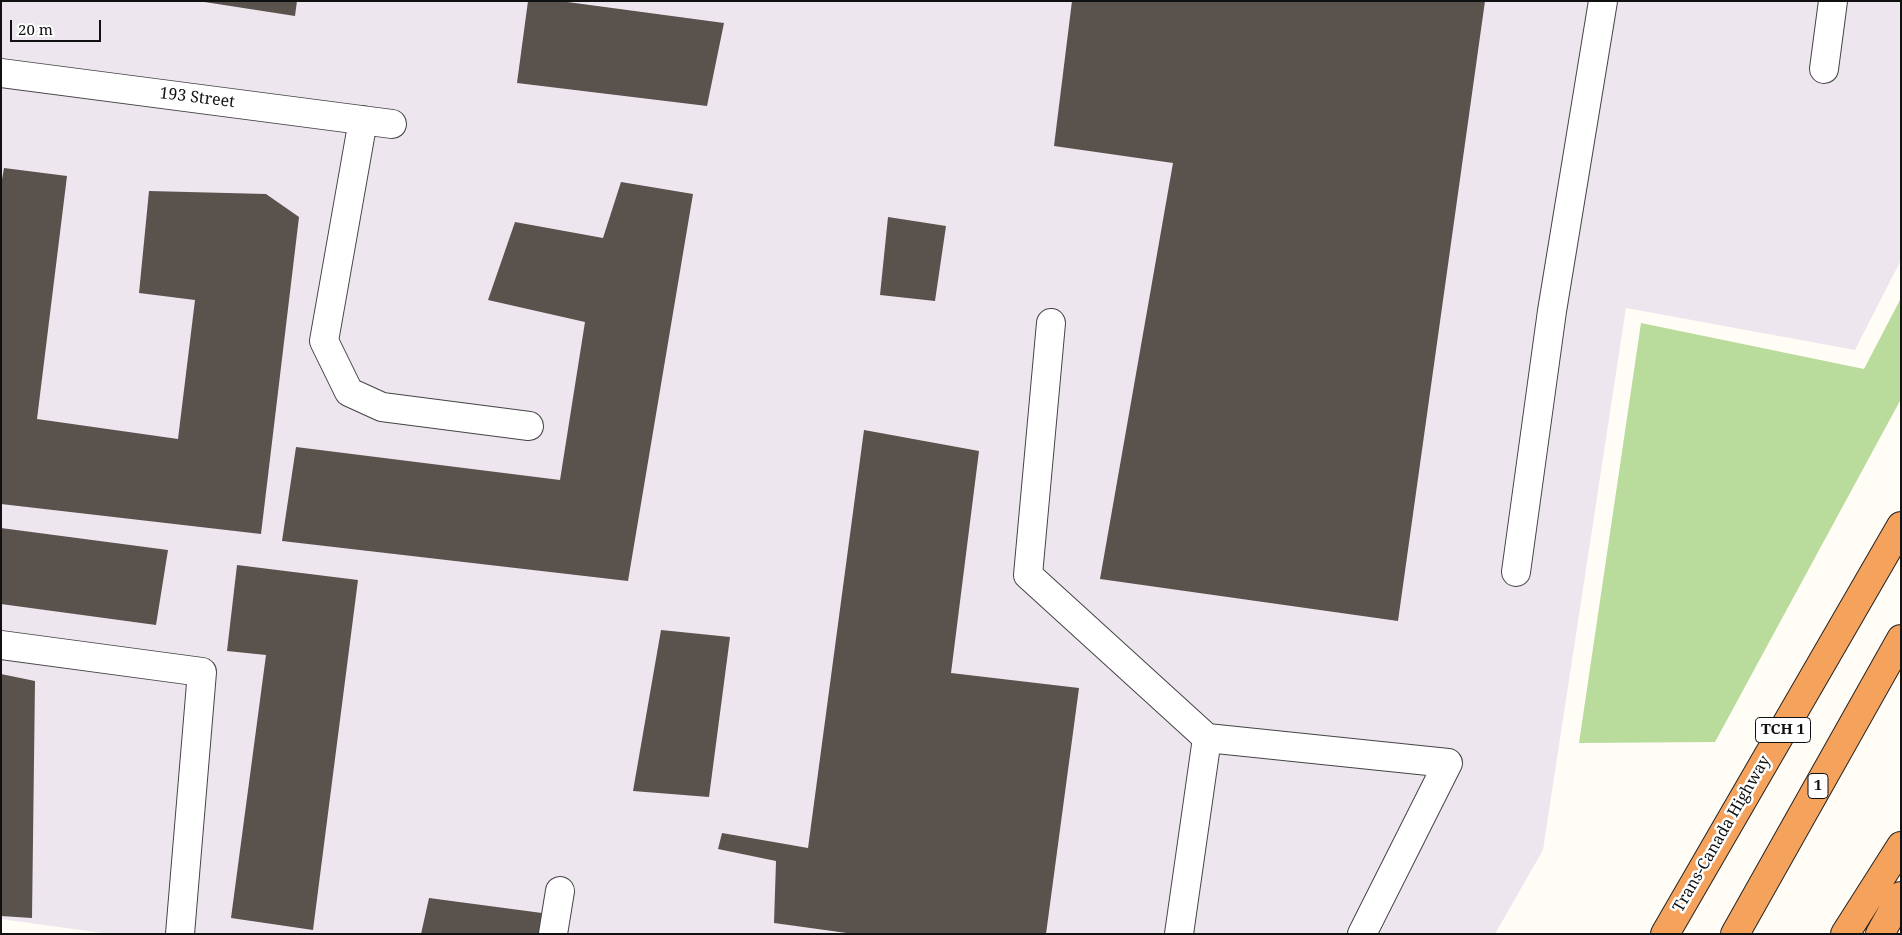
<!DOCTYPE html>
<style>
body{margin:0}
#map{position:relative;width:1902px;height:935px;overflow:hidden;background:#fffdf5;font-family:"Noto Serif",serif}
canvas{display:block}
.frame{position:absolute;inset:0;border:2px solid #111;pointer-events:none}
.scale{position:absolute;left:10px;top:20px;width:91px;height:22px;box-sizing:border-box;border:2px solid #111;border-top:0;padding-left:6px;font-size:15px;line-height:18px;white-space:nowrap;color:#111;-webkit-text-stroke:4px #fff;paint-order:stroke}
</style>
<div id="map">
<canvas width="1902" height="935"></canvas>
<div class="frame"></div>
<div class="scale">20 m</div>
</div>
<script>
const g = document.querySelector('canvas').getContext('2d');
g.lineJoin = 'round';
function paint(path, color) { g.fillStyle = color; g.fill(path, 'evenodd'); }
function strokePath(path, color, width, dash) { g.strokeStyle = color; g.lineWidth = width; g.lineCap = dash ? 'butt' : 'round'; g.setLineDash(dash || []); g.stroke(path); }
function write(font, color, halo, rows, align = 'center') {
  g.font = font + ' "Noto Serif",serif'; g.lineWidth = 5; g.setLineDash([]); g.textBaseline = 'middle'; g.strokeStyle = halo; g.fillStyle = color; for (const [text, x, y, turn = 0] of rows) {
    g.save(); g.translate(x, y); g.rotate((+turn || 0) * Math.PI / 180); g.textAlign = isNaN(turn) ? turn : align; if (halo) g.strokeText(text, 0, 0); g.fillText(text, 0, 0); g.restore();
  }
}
paint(new Path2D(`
 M1,1H1901V260L1855,350L1626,308L1543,850L1495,934H109L1,919Z`), '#eee6ef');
paint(new Path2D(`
 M1901,298V399L1715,742L1579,743L1641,323L1864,369Z`), '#b9dc9c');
paint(new Path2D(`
 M198,1H297L295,16Z
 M528,1H560L724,23L707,106L517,83Z
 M1072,1H1485L1398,621L1100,579L1173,163L1054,146Z
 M4,168L67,176L37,419L178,439L195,300L139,293L149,191L266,194L299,217L261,534L1,504V185Z
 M621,182L693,194L628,581L282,541L296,447L560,480L585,322L488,300L515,222L603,238Z
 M888,217L946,226L935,301L880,295Z
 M864,430L979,451L951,673L1079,688L1046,934H854L774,923L776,861L718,849L722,833L808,848Z
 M1,528L168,550L156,625L1,604Z
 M237,565L358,580L313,930L231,918L266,655L227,651Z
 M661,630L730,637L709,797L633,791Z
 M1,674L35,681L32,918L1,916Z
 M429,898L542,913L539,934H421Z`), '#5a524d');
const minor = new Path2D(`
 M1824,69L1833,1
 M1,73L392,124
 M363,120L324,341L349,392L382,407L529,426
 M1051,323L1028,575L1207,738L1179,934
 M1516,572L1552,311L1603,1
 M1,645L202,672L180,934
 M1207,738L1448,763L1362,934
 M553,934L560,891`);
const highway = new Path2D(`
 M1665,934L1901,526
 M1735,934L1901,639
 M1845,934L1901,846
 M1880,934L1901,896`);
strokePath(minor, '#444', 30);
strokePath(highway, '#222', 30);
strokePath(minor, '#fff', 28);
strokePath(highway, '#f5a25d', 28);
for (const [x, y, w] of [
 [1783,730,55],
 [1818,786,20]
]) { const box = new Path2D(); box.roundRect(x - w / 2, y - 12.5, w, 25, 4); g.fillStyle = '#fff'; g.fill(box); strokePath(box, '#111', 1); }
write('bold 15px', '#111', null, [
 ["TCH 1",1783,730],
 ["1",1818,786]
]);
write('16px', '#111', '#fff', [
 ["193 Street",197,98,7],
 ["Trans-Canada Highway",1722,834,-60]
]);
</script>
